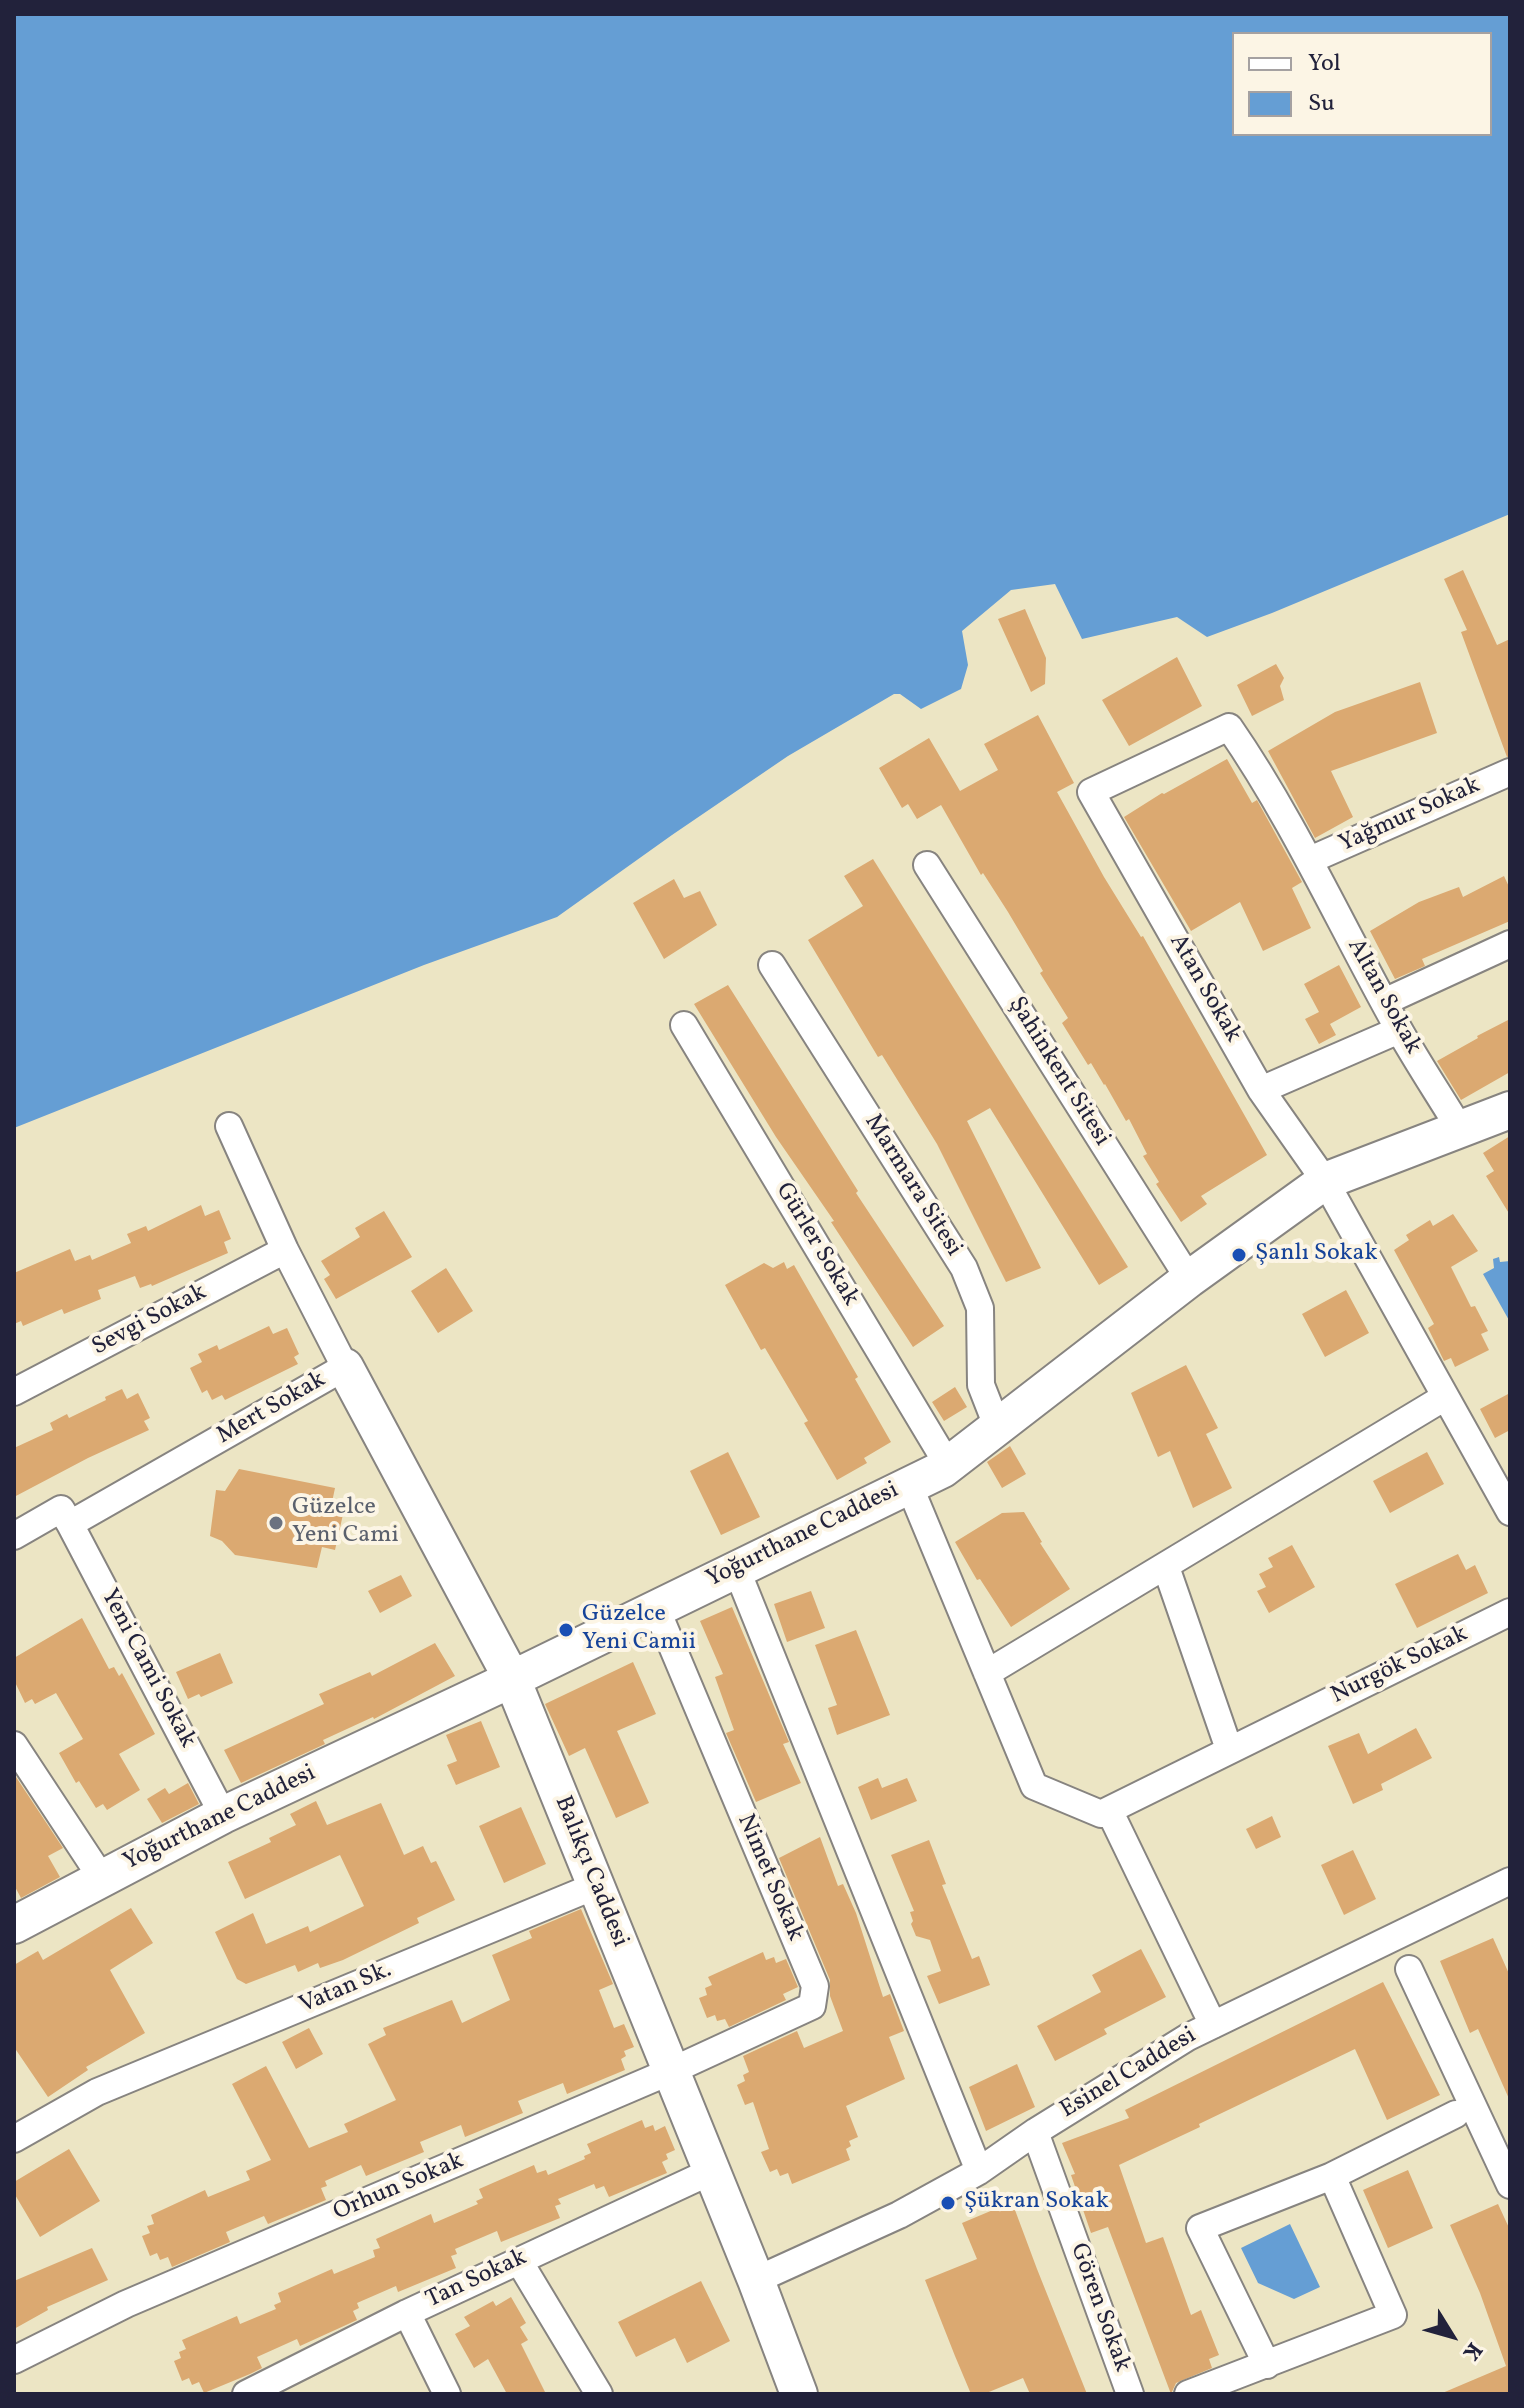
<!DOCTYPE html>
<meta charset="utf-8">
<style>
body{margin:0}
#map{position:relative;width:1524px;height:2408px;overflow:hidden;background:#ece5c4;font-family:Vollkorn,serif}
canvas{display:block}
.frame{position:absolute;inset:0;border:16px solid #22223b;pointer-events:none}
.legend{position:absolute;left:1232px;top:32px;width:260px;height:104px;box-sizing:border-box;background:#fcf5e5;border:2px solid #a5a1a1;margin:0;padding:10px 14px;list-style:none;font-size:24px;color:#22223b}
.legend li{display:flex;align-items:center;gap:16px;height:40px}
.legend b{width:40px;border:2px solid #a5a1a1}
.north{position:absolute;left:1412px;top:2296px;width:80px;height:80px;-webkit-text-stroke:6px #fcf5e5;paint-order:stroke;rotate:127deg;font-size:22px;font-weight:700;line-height:32px;text-align:center;color:#22223b}
.north::after{content:'';display:block;margin:auto;width:28px;height:36px;background:#22223b;clip-path:polygon(50% 0,100% 100%,50% 72%,0 100%)}
</style>
<div id="map">
<canvas width="1524" height="2408"></canvas>
<div class="frame"></div>
<ul class="legend">
<li><b style="height:10px;background:#fff"></b>Yol</li>
<li><b style="height:22px;background:#659ed4"></b>Su</li>
</ul>
<div class="north">K</div>
</div>
<script>
const g = document.querySelector('canvas').getContext('2d');
g.lineJoin = 'round';
function paint(path, color) { g.fillStyle = color; g.fill(path, 'evenodd'); }
function strokePath(path, color, width, dash) { g.strokeStyle = color; g.lineWidth = width; g.lineCap = dash ? 'butt' : 'round'; g.setLineDash(dash || []); g.stroke(path); }
function write(font, color, halo, rows, align = 'center') {
  g.font = font + ' Vollkorn,serif'; g.lineWidth = 8; g.setLineDash([]); g.textBaseline = 'middle'; g.strokeStyle = halo; g.fillStyle = color; for (const [text, x, y, turn = 0] of rows) {
    g.save(); g.translate(x, y); g.rotate((+turn || 0) * Math.PI / 180); g.textAlign = isNaN(turn) ? turn : align; if (halo) g.strokeText(text, 0, 0); g.fillText(text, 0, 0); g.restore();
  }
}
paint(new Path2D(`
 M14,14H1510V514L1272,613L1207,637L1177,617L1082,639L1055,584L1011,590L962,631L968,665L961,689L921,709L900,694H894L788,756L672,835L557,917L424,965L14,1128ZM1234,34H1490V134H1234Z
 M1499,1257L1500,1262L1510,1261V1322L1483,1274L1494,1268L1493,1259Z
 M1290,2224L1320,2287L1294,2299L1258,2283L1241,2248Z`), '#659ed4');
paint(new Path2D(`
 M1463,570L1497,645L1510,639V756L1507,757L1461,632L1467,630L1444,579Z
 M1025,609L1046,658L1045,684L1031,692L998,619Z
 M1177,657L1202,706L1129,746L1102,700Z
 M1276,664L1284,678L1280,686L1284,700L1252,716L1237,685Z
 M1420,682L1437,733L1331,771L1353,817L1315,838L1268,751L1335,712Z
 M1038,715L1074,783L1057,792L1104,877L1141,937L1143,936L1267,1155L1201,1196L1207,1204L1181,1222L1156,1184L1159,1182L1143,1156L1147,1154L1129,1119L1126,1121L1105,1084L1104,1085L1091,1063L1088,1065L1062,1023L1068,1018L1040,973L1043,971L1008,912L983,873L981,875L941,805L917,819L908,804L902,808L879,768L929,738L960,791L998,770L984,744Z
 M1227,759L1252,803L1257,800L1302,882L1292,888L1311,928L1263,951L1240,902L1191,931L1124,817L1162,793L1164,794Z
 M873,859L1128,1267L1099,1285L990,1108L967,1121L1041,1268L1006,1282L937,1144L882,1055L878,1057L808,940L863,906L844,876Z
 M1504,876L1510,889V921L1422,959L1425,966L1395,979L1370,931L1419,902L1459,887L1463,897Z
 M674,879L684,898L700,891L717,925L664,959L633,903Z
 M1339,965L1361,1007L1330,1024L1336,1035L1319,1044L1305,1019L1319,1012L1304,984Z
 M728,985L858,1191L856,1193L944,1326L913,1347L831,1222L834,1221L776,1137L694,1004Z
 M1510,1019V1072L1461,1100L1437,1061L1478,1038L1477,1036Z
 M1510,1136V1215L1486,1176L1494,1171L1483,1153Z
 M201,1205L205,1216L219,1210L231,1239L224,1242L228,1253L152,1286L151,1284L140,1288L135,1276L98,1290L101,1299L64,1314L62,1309L23,1326L21,1321L14,1324V1273L70,1249L75,1261L90,1255L92,1260L131,1243L127,1234L146,1226L148,1231Z
 M384,1211L412,1257L336,1299L324,1279L330,1275L321,1261L360,1237L355,1228Z
 M1453,1214L1478,1251L1451,1267L1471,1307L1475,1306L1488,1331L1481,1334L1489,1350L1455,1367L1451,1358L1444,1361L1428,1328L1434,1324L1394,1250L1409,1240L1406,1235L1430,1220L1433,1226Z
 M784,1262L787,1269L794,1265L858,1377L855,1379L891,1442L864,1458L867,1463L837,1480L804,1423L808,1421L765,1348L761,1350L725,1285L764,1263L773,1268Z
 M446,1268L473,1311L438,1333L411,1291Z
 M1346,1290L1369,1333L1325,1357L1302,1314Z
 M269,1326L273,1334L287,1328L299,1354L294,1357L298,1364L225,1400L222,1395L212,1400L207,1390L202,1393L190,1368L202,1362L198,1354L217,1345L219,1350Z
 M1186,1365L1218,1428L1206,1434L1232,1488L1193,1508L1170,1451L1158,1457L1131,1393Z
 M955,1387L967,1407L944,1421L932,1402Z
 M122,1389L127,1399L138,1393L150,1418L144,1421L149,1430L88,1458L14,1497V1448L53,1430L50,1423L67,1414L69,1418L106,1400L105,1397Z
 M1510,1393V1430L1495,1438L1480,1409Z
 M1010,1446L1026,1474L1002,1488L987,1462Z
 M728,1452L760,1517L721,1535L690,1471Z
 M1427,1452L1444,1484L1390,1513L1373,1481Z
 M239,1469L335,1488L331,1507L344,1510L335,1550L322,1547L317,1568L235,1555L222,1541L210,1536L216,1490L225,1491Z
 M1024,1512L1042,1542L1040,1543L1070,1589L1011,1627L980,1579L977,1580L955,1542L1002,1513Z
 M1292,1545L1315,1587L1269,1613L1257,1591L1266,1587L1259,1574L1273,1567L1268,1558Z
 M1458,1554L1466,1570L1475,1565L1488,1593L1417,1628L1395,1584Z
 M401,1575L412,1596L380,1613L368,1591Z
 M811,1591L825,1628L787,1642L774,1604Z
 M732,1607L789,1742L783,1744L801,1783L756,1802L726,1733L734,1730L715,1677L723,1674L700,1621Z
 M82,1618L109,1669L114,1667L119,1676L122,1673L155,1734L119,1754L140,1790L107,1810L103,1804L96,1808L79,1781L76,1783L59,1753L83,1739L56,1693L35,1704L32,1699L25,1703L14,1680V1658Z
 M856,1630L890,1715L837,1735L828,1708L837,1705L815,1645Z
 M435,1643L455,1676L374,1719L373,1717L323,1740L325,1744L241,1783L224,1750L324,1704L319,1694L370,1672L372,1676Z
 M220,1653L233,1683L201,1697L199,1694L188,1699L176,1672Z
 M633,1662L656,1714L617,1731L649,1803L616,1818L585,1748L569,1756L545,1704Z
 M481,1721L500,1767L456,1785L447,1765L457,1761L446,1735Z
 M1416,1728L1432,1758L1381,1784L1383,1790L1353,1804L1328,1746L1359,1733L1368,1754Z
 M14,1774L63,1848L48,1856L60,1877L21,1898L14,1885Z
 M878,1778L882,1788L907,1778L917,1801L871,1820L858,1787Z
 M188,1783L199,1804L162,1823L147,1799L165,1788L169,1794Z
 M316,1801L327,1825L381,1803L404,1855L423,1846L431,1863L436,1861L455,1900L417,1918L419,1923L343,1960L320,1968L318,1963L298,1972L295,1965L246,1984L237,1979L215,1932L253,1913L266,1944L308,1926L310,1932L364,1906L340,1855L245,1899L228,1862L271,1842L269,1838L296,1825L290,1814Z
 M521,1807L546,1864L504,1883L479,1826Z
 M1272,1816L1281,1837L1256,1849L1246,1829Z
 M820,1837L838,1886L843,1884L856,1913L883,1997L890,1994L904,2031L889,2037L905,2079L846,2106L858,2137L849,2141L851,2146L846,2149L850,2160L792,2184L788,2173L780,2176L777,2169L770,2172L761,2152L769,2149L753,2102L745,2105L737,2085L745,2081L743,2075L749,2072L743,2056L797,2031L804,2048L843,2031L830,1996V1980L779,1858Z
 M929,1840L946,1884L942,1885L972,1959L979,1956L990,1985L939,2004L927,1976L941,1971L930,1940L916,1936L911,1924L913,1921L910,1912L914,1911L891,1855Z
 M1353,1850L1376,1899L1344,1915L1321,1865Z
 M131,1908L153,1943L110,1970L145,2033L86,2067L88,2070L48,2097L14,2047V1965L38,1951L43,1960Z
 M581,1909L613,1984L599,1990L614,2028L624,2024L634,2047L624,2051L626,2056L621,2059L625,2070L567,2094L563,2083L518,2101L523,2113L465,2137L461,2125L420,2142L424,2152L366,2176L361,2165L325,2181L327,2186L321,2188L326,2200L268,2224L264,2216L226,2232L230,2242L172,2267L168,2257L160,2260L157,2253L150,2256L142,2236L150,2233L147,2226L154,2224L151,2215L205,2190L208,2197L250,2180L246,2171L271,2160L232,2084L266,2066L309,2148L348,2132L344,2124L396,2100L368,2044L386,2035L383,2028L452,2000L462,2023L510,2000L492,1955L532,1938L529,1931Z
 M1493,1938L1510,1976V2101L1478,2029L1470,2033L1440,1961Z
 M1141,1949L1166,1997L1104,2029L1107,2034L1055,2061L1037,2026L1101,1992L1092,1975Z
 M763,1952L766,1960L774,1957L776,1963L786,1959L798,1987L783,1994L786,2000L729,2027L725,2019L717,2021L715,2015L707,2018L699,1998L707,1995L705,1988L712,1985L708,1977Z
 M1383,1982L1440,2095L1387,2120L1355,2049L1199,2124L1200,2127L1119,2165L1146,2243L1163,2237L1191,2315L1201,2310L1219,2355L1209,2359L1212,2368L1176,2383L1171,2394L1108,2227L1091,2233L1071,2175L1075,2174L1062,2143L1129,2118L1125,2110Z
 M309,2028L323,2054L296,2069L282,2042Z
 M1017,2064L1035,2107L986,2131L969,2087Z
 M642,2120L645,2128L653,2125L655,2131L665,2126L675,2150L666,2154L668,2159L662,2162L667,2173L609,2197L604,2186L596,2189L594,2184L558,2199L561,2204L555,2206L560,2218L501,2242L497,2231L455,2249L457,2254L451,2256L456,2268L398,2292L396,2286L357,2303L359,2308L353,2311L357,2320L300,2346L297,2339L257,2357L262,2368L250,2374L204,2393L199,2382L192,2385L189,2378L182,2381L174,2361L181,2358L179,2352L186,2349L182,2340L237,2316L240,2324L276,2309L274,2305L281,2302L278,2293L332,2269L334,2274L375,2257L373,2250L380,2248L376,2239L431,2214L434,2223L478,2204L476,2201L483,2198L479,2189L534,2165L537,2173L546,2170L548,2175L585,2159L584,2156L591,2153L587,2144Z
 M69,2149L100,2201L40,2237L14,2193V2182Z
 M1408,2170L1433,2228L1388,2248L1363,2190Z
 M1012,2202L1037,2269L1087,2394H1030L1023,2378L984,2394H971L955,2356L925,2280L977,2259L962,2223Z
 M1498,2204L1510,2230V2394H1440L1506,2366L1480,2293L1450,2225Z
 M92,2248L108,2280L47,2307L48,2310L14,2329V2281Z
 M701,2281L730,2341L687,2363L675,2338L636,2357L618,2322Z
 M511,2297L526,2323L520,2327L528,2340L521,2344L546,2394H507L488,2359L474,2368L455,2334L470,2326L464,2317L493,2301L496,2306Z`), '#dba971');
const street = new Path2D(`
 M1310,860L1510,772
 M927,865L1189,1279
 M772,965L964,1268L980,1308L981,1385L997,1426
 M1384,1002L1510,944
 M684,1025L948,1465L943,1469
 M1261,1090L1399,1030
 M1461,1131C1440,1096 1417,1062 1397,1026C1341,926 1294,821 1229,727L1091,792L1261,1090L1325,1181L1510,1512
 M14,1392L285,1250
 M909,1485L1034,1786L1101,1814L1510,1612
 M70,1524L223,1815
 M14,1536L61,1509L70,1524L345,1367L285,1250L229,1126
 M1166,1567L1229,1749
 M736,1568L979,2171
 M987,1673L1445,1397
 M14,1745L101,1877
 M1109,1810L1213,2025
 M1409,1969L1510,2185
 M1035,2132L1130,2394
 M14,2139L97,2092L595,1886
 M1332,2176L1456,2114
 M519,2261L599,2394
 M756,2280L899,2215L979,2171L1035,2132L1188,2037L1510,1881
 M407,2313L447,2394
 M14,2360L126,2304L671,2071L812,2006L815,1986L656,1608
 M246,2394L407,2313L712,2171
 M1188,2394L1393,2315L1332,2176L1200,2228L1267,2365`);
const secondary = new Path2D(`
 M345,1367L512,1679L756,2280L799,2394
 M14,1925L223,1815L512,1679L943,1469L1189,1279L1325,1181L1510,1110`);
strokePath(street, '#878480', 30);
strokePath(secondary, '#878480', 40);
strokePath(street, '#fff', 26);
strokePath(secondary, '#fff', 36);
for (const [x, y, r, color] of [
 [1239,1255,8,"#1a4fb4"],
 [276,1523,8,"#6b7280"],
 [566,1630,8,"#1a4fb4"],
 [948,2203,8,"#1a4fb4"]
]) { const dot = new Path2D(); dot.arc(x, y, r, 0, 2 * Math.PI); g.fillStyle = color; g.fill(dot); strokePath(dot, '#fcf5e5', 3); }
write('24px', '#22223b', '#fcf5e5', [
 ["Yağmur Sokak",1410,816,-24],
 ["Atan Sokak",1204,989,60],
 ["Altan Sokak",1383,997,61],
 ["Şahinkent Sitesi",1058,1072,58],
 ["Marmara Sitesi",912,1186,58],
 ["Gürler Sokak",816,1245,59],
 ["Sevgi Sokak",150,1321,-28],
 ["Mert Sokak",272,1409,-30],
 ["Yoğurthane Caddesi",803,1536,-26],
 ["Nurgök Sokak",1400,1666,-26],
 ["Yeni Cami Sokak",147,1669,62],
 ["Yoğurthane Caddesi",220,1819,-26],
 ["Balıkçı Caddesi",590,1872,68],
 ["Nimet Sokak",769,1878,67],
 ["Vatan Sk.",346,1989,-23],
 ["Esinel Caddesi",1129,2074,-31],
 ["Orhun Sokak",399,2188,-23],
 ["Tan Sokak",477,2280,-25],
 ["Gören Sokak",1099,2308,70]
]);
write('24px', '#164399', '#fcf5e5', [
 ["Şanlı Sokak",1255,1255],
 ["Güzelce",582,1616],
 ["Yeni Camii",582,1644],
 ["Şükran Sokak",964,2203]
], 'left');
write('24px', '#5b616d', '#fcf5e5', [
 ["Güzelce",292,1509],
 ["Yeni Cami",292,1537]
], 'left');
</script>
